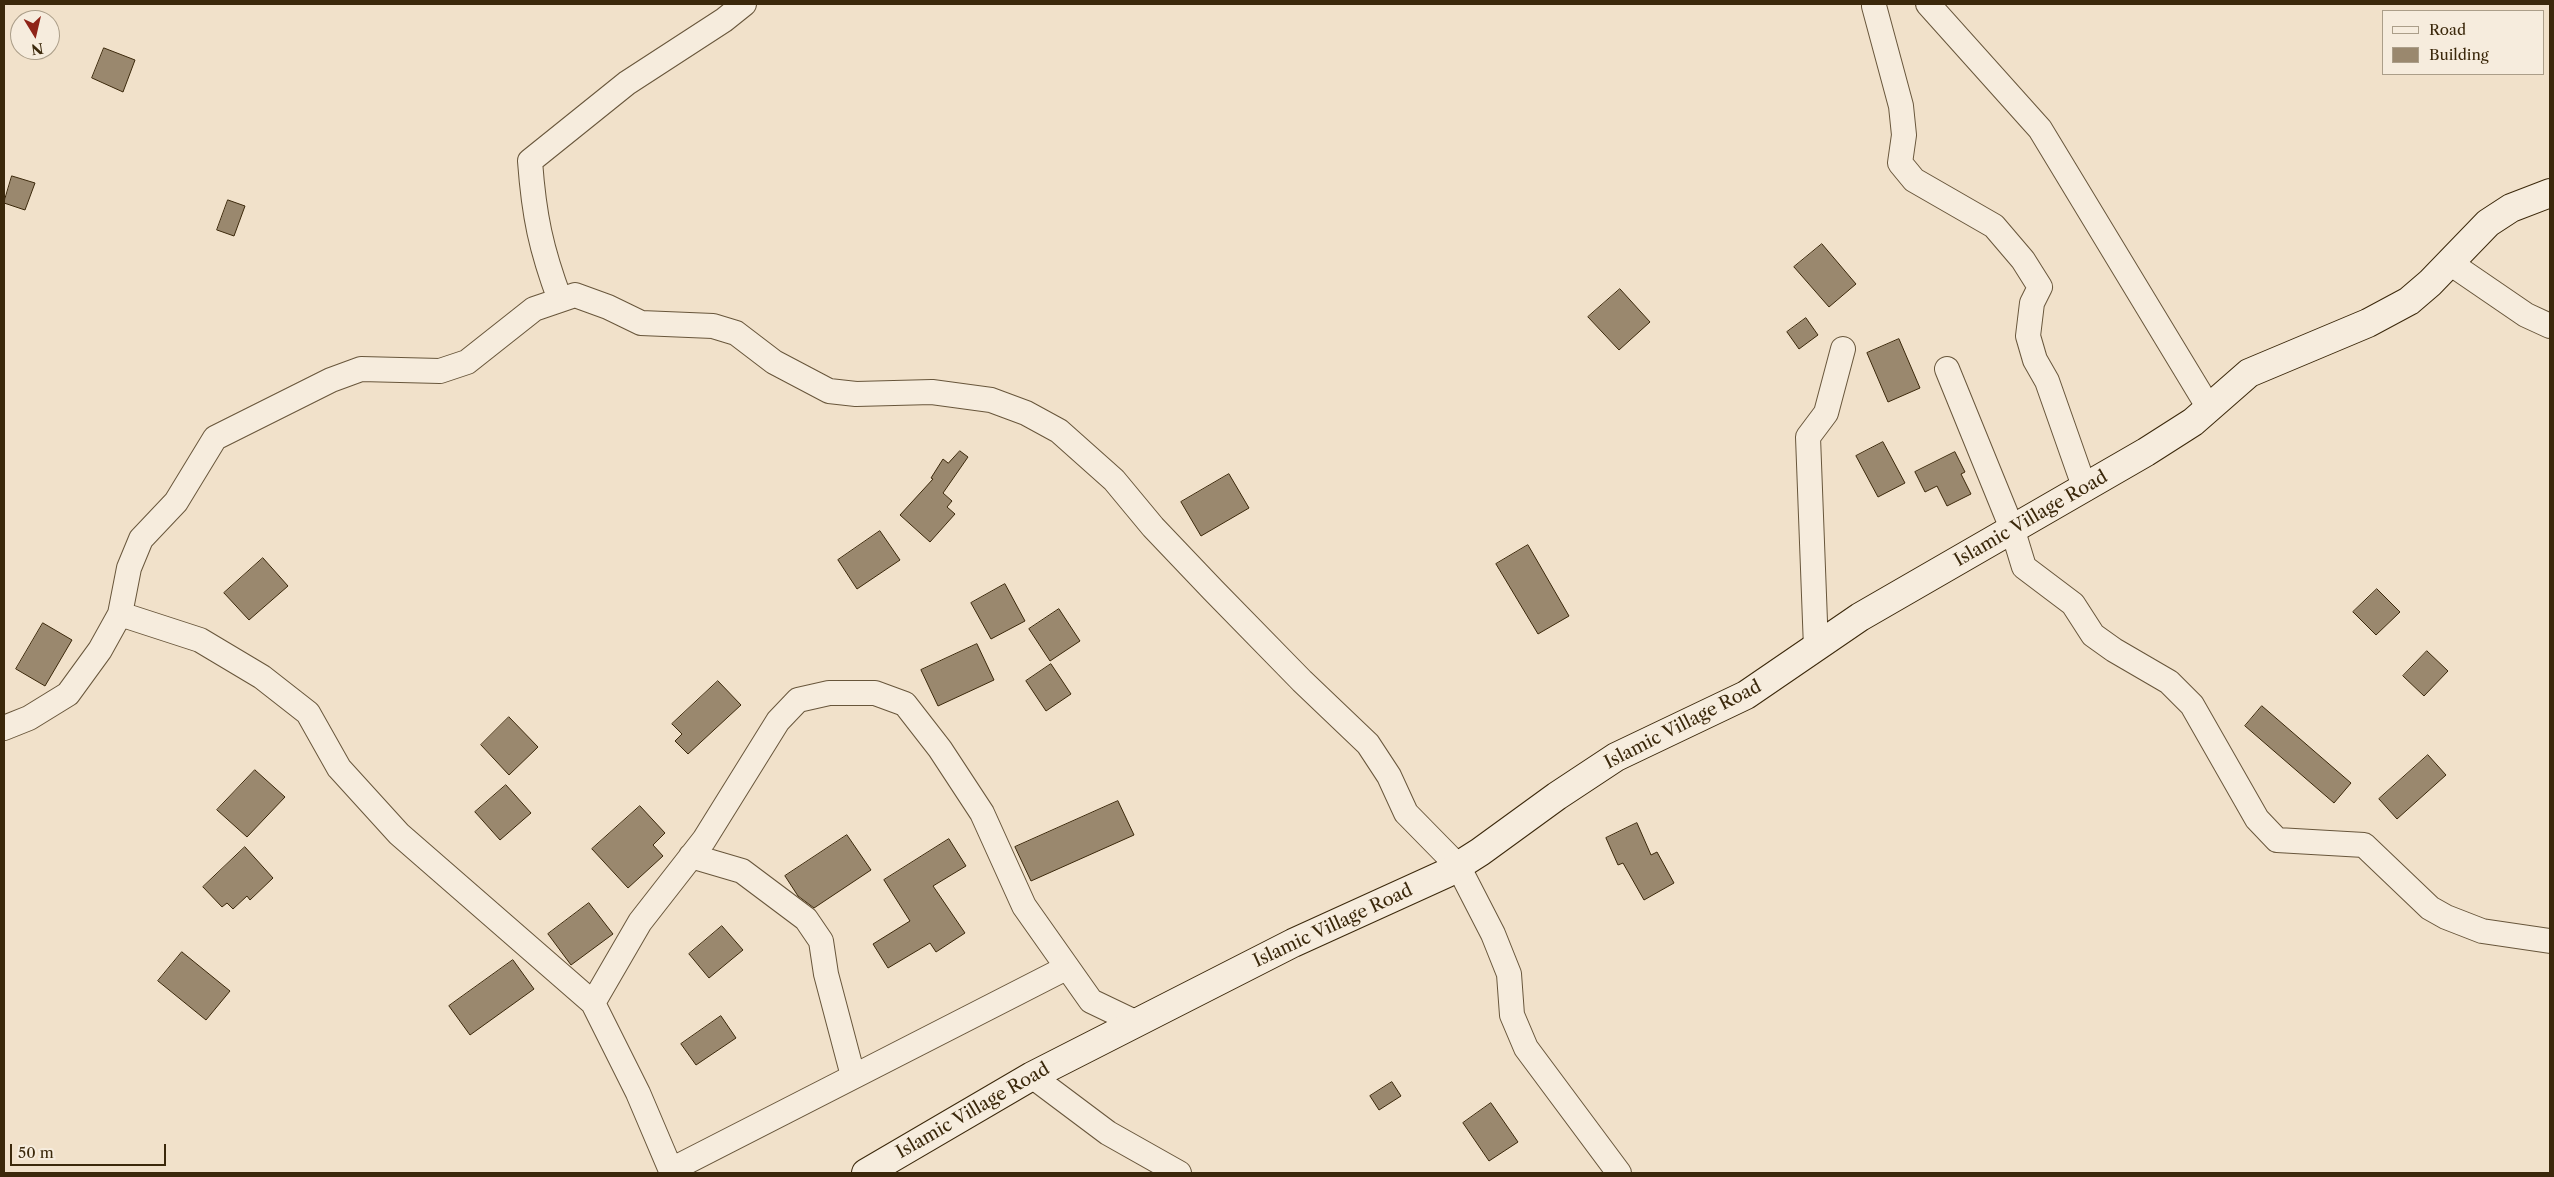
<!DOCTYPE html>
<style>
body{margin:0}
#map{position:relative;width:2554px;height:1177px;overflow:hidden;background:#f1e1ca;font-family:"Libre Caslon Text",serif}
canvas{display:block}
.frame{position:absolute;inset:0;border:5px solid #3b280b;pointer-events:none}
.legend{position:absolute;left:2382px;top:10px;width:162px;height:65px;box-sizing:border-box;background:#f6ecdd;border:1px solid #ab9e89;margin:0;padding:6px 9px;list-style:none;font-size:15px;color:#3b280b}
.legend li{display:flex;align-items:center;gap:10px;height:25px}
.legend b{width:25px;border:1px solid #ab9e89}
.north{position:absolute;left:10px;top:10px;width:50px;height:50px;box-sizing:border-box;background:#f6ecdd;border:1px solid #ab9e89;border-radius:50%;rotate:171deg;font-size:14px;font-weight:700;line-height:20px;text-align:center;color:#3b280b}
.north::after{content:'';display:block;margin:auto;width:18px;height:22px;background:#8f2418;clip-path:polygon(50% 0,100% 100%,50% 72%,0 100%)}
.scale{position:absolute;left:10px;top:1144px;width:156px;height:22px;box-sizing:border-box;border:2px solid #3b280b;border-top:0;padding-left:6px;font-size:15px;line-height:18px;white-space:nowrap;color:#3b280b;-webkit-text-stroke:4px #f6ecdd;paint-order:stroke}
</style>
<div id="map">
<canvas width="2554" height="1177"></canvas>
<div class="frame"></div>
<ul class="legend">
<li><b style="height:6px;background:#f6ecdd"></b>Road</li>
<li><b style="height:14px;background:#9a886e"></b>Building</li>
</ul>
<div class="north">N</div>
<div class="scale">50 m</div>
</div>
<script>
const g = document.querySelector('canvas').getContext('2d');
g.lineJoin = 'round';
function paint(path, color) { g.fillStyle = color; g.fill(path, 'evenodd'); }
function strokePath(path, color, width, dash) { g.strokeStyle = color; g.lineWidth = width; g.lineCap = dash ? 'butt' : 'round'; g.setLineDash(dash || []); g.stroke(path); }
function write(font, color, halo, rows, align = 'center') {
  g.font = font + ' "Libre Caslon Text",serif'; g.lineWidth = 4.5; g.setLineDash([]); g.textBaseline = 'middle'; g.strokeStyle = halo; g.fillStyle = color; for (const [text, x, y, turn = 0] of rows) {
    g.save(); g.translate(x, y); g.rotate((+turn || 0) * Math.PI / 180); g.textAlign = isNaN(turn) ? turn : align; if (halo) g.strokeText(text, 0, 0); g.fillText(text, 0, 0); g.restore();
  }
}
const building = new Path2D(`
 M104,48L135,60L123,92L92,78Z
 M12,176L35,183L25,210L4,203Z
 M228,200L245,206L234,236L217,230Z
 M1822,244L1856,284L1829,307L1794,267Z
 M1620,289L1650,322L1619,350L1588,317Z
 M1806,318L1818,335L1799,349L1787,332Z
 M1899,339L1920,388L1888,402L1867,353Z
 M1883,442L1905,483L1878,497L1856,456Z
 M960,451L968,457L943,493L952,501L947,507L955,514L930,542L900,515L933,479L931,478L943,459L948,463Z
 M1955,452L1965,472L1961,474L1971,494L1947,506L1937,486L1925,492L1915,472Z
 M1229,474L1249,508L1201,536L1181,502Z
 M880,531L900,560L857,589L838,560Z
 M1528,545L1569,616L1538,634L1496,564Z
 M263,558L288,586L249,620L224,593Z
 M1005,584L1025,621L991,639L971,603Z
 M2377,589L2400,612L2376,635L2353,612Z
 M1059,609L1080,641L1050,661L1029,629Z
 M43,623L72,640L45,686L16,669Z
 M977,644L994,680L938,706L921,670Z
 M2427,651L2448,671L2424,696L2403,676Z
 M1051,664L1071,694L1046,711L1026,681Z
 M718,681L741,705L688,754L675,741L682,734L672,724Z
 M2262,706L2351,783L2334,803L2245,726Z
 M509,717L538,747L509,775L481,745Z
 M2428,755L2446,775L2397,819L2379,799Z
 M255,770L285,797L247,837L217,810Z
 M506,785L531,813L500,840L475,812Z
 M1118,801L1134,835L1031,881L1015,847Z
 M640,806L665,833L653,845L663,856L628,888L592,849Z
 M1637,823L1651,855L1657,852L1674,883L1644,900L1623,863L1618,865L1606,838Z
 M847,835L871,870L814,908L798,896L785,876Z
 M949,839L966,866L933,886L965,933L936,952L930,943L888,968L873,944L910,921L884,880Z
 M245,847L273,878L250,900L247,896L233,909L227,903L222,907L203,887Z
 M589,903L613,934L571,965L548,934Z
 M722,926L743,950L709,978L689,954Z
 M182,952L230,991L206,1020L158,981Z
 M513,960L534,989L470,1035L449,1006Z
 M721,1016L736,1038L696,1065L681,1044Z
 M1392,1082L1401,1096L1379,1110L1370,1096Z
 M1491,1103L1518,1142L1489,1161L1463,1123Z`);
paint(building, '#9a886e');
strokePath(building, '#3b280b', 1);
const street = new Path2D(`
 M1928,4L2040,129L2209,408
 M1874,6L1901,106L1904,135L1900,163L1914,180L1994,226L2023,260L2040,287L2032,303L2028,336L2035,360L2047,381L2085,489
 M2450,263L2526,315L2550,326
 M560,300C541,249 534,216 530,161L627,83L724,20L744,4
 M1947,369L2013,531L2024,567L2073,604L2093,635L2114,650L2169,682L2192,705L2257,819L2277,840L2364,845L2430,908L2446,917L2482,931L2550,941
 M120,614L200,640L262,677L308,713L339,768L399,834L593,1003L638,1093L672,1173
 M1816,648L1808,437L1826,413L1843,349
 M4,728L29,718L68,694L100,650L120,614L129,568L141,539L176,502L215,438L331,380L361,369L440,371L467,362L534,309L575,295L608,307L641,323L713,326L736,333L774,362L829,391L856,394L932,392L991,400L1026,413L1059,431L1114,480L1153,527L1213,590L1302,681L1368,744L1389,776L1406,813L1458,866L1493,934L1509,974L1512,1015L1526,1048L1619,1173
 M691,856L742,871L806,919L821,941L826,974L853,1076
 M593,1003L640,922L704,840L778,721L798,700L829,693H875L905,704L940,749L982,813L1024,906L1091,1001L1137,1023
 M1032,1076L1108,1133L1179,1173
 M671,1170L1066,968`);
const secondary = new Path2D(`
 M866,1173L1032,1076L1293,943L1447,873L1480,852L1557,796L1616,757L1746,695L1860,617L2146,452L2193,422L2249,373L2368,323L2409,301L2430,283L2488,223L2511,208L2550,193`);
strokePath(street, '#68563b', 26);
strokePath(secondary, '#3b280b', 30);
strokePath(street, '#f6ecdd', 24);
strokePath(secondary, '#f6ecdd', 28);
write('18px', '#3b280b', '#f6ecdd', [
 ["Islamic Village Road",2031,519,-30],
 ["Islamic Village Road",1683,725,-27],
 ["Islamic Village Road",1333,926,-25],
 ["Islamic Village Road",973,1111,-30]
]);
</script>
